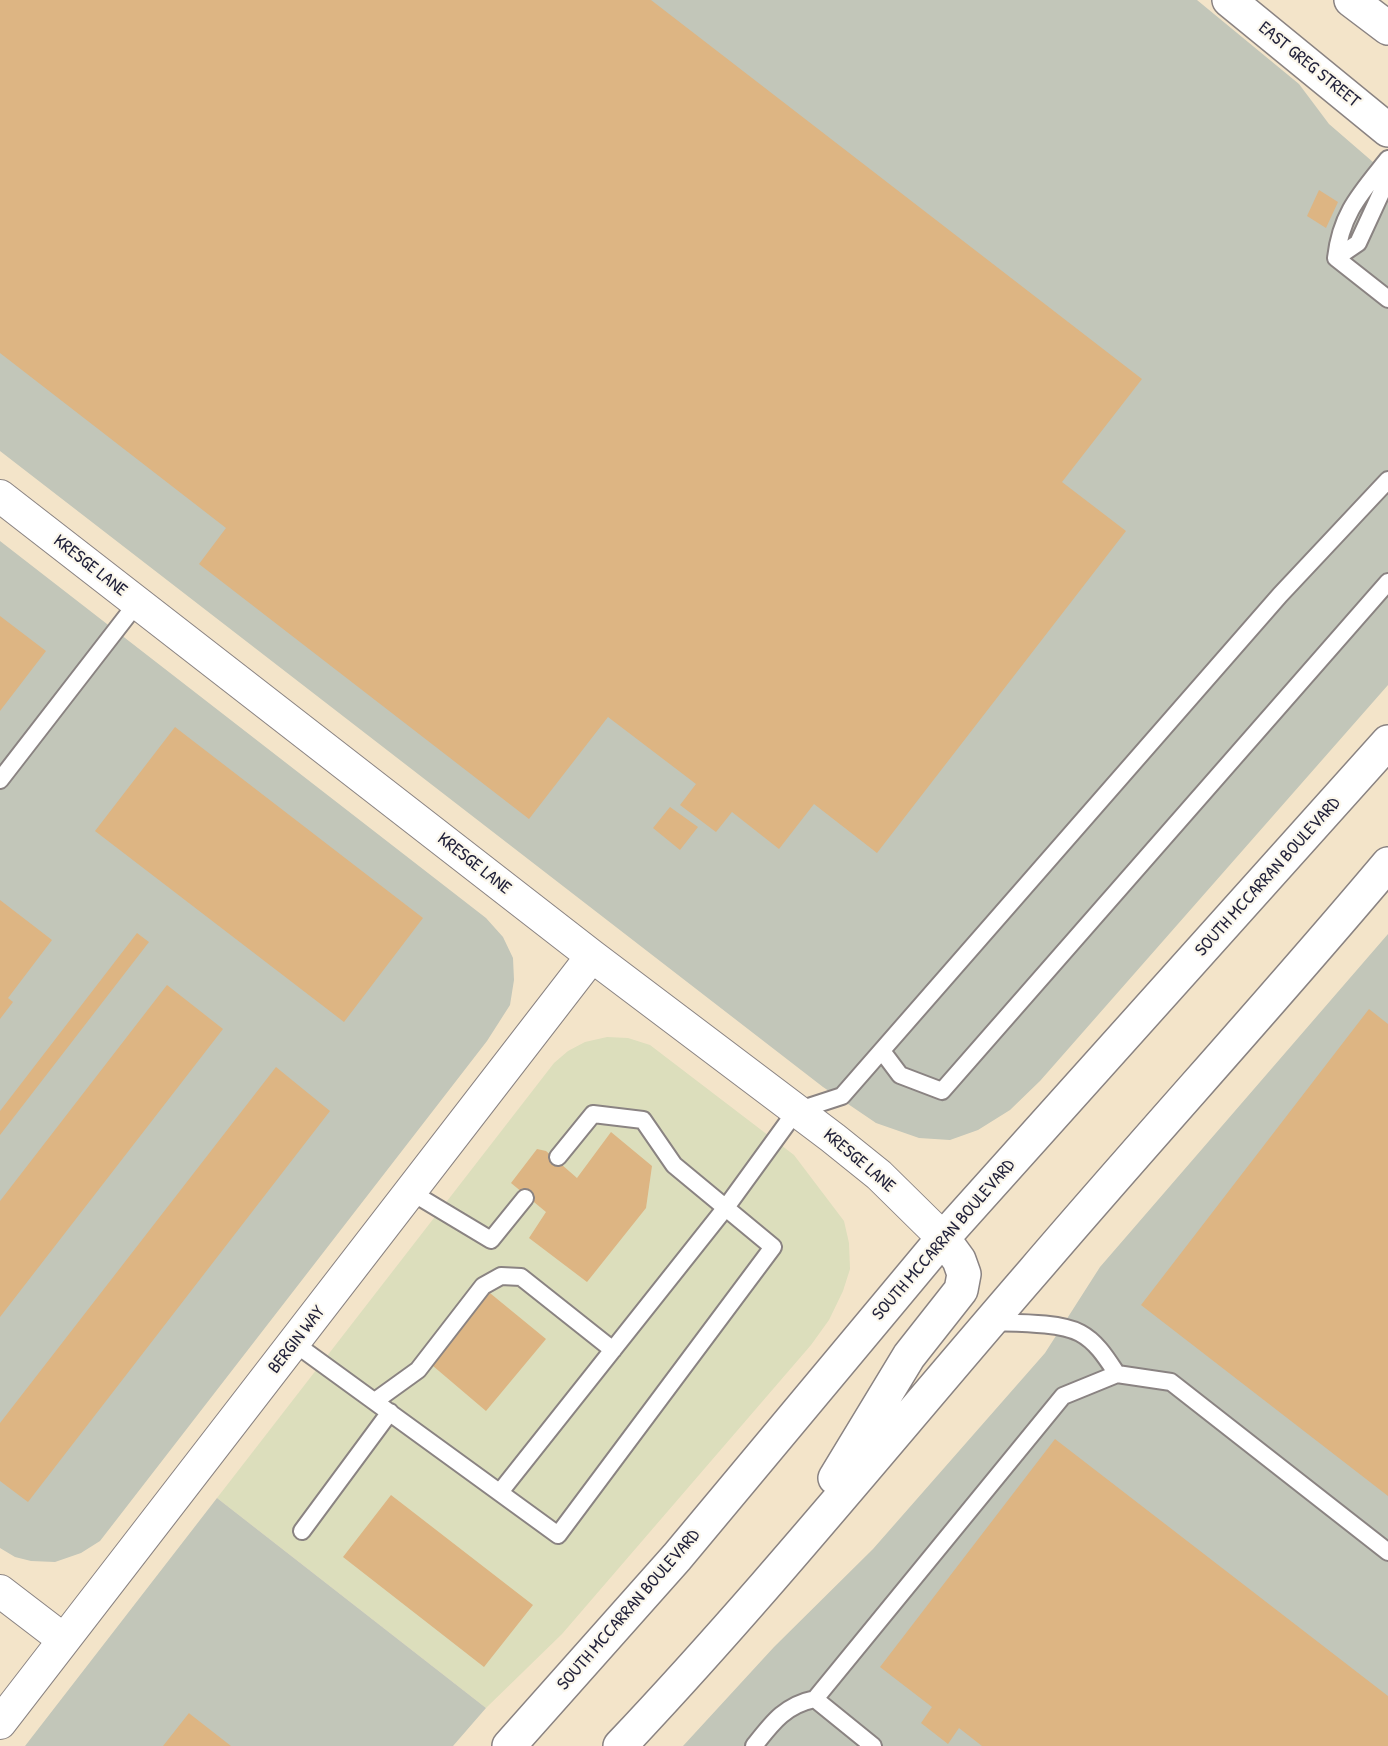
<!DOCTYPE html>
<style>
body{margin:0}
canvas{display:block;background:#f3e4c9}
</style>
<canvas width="1388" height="1746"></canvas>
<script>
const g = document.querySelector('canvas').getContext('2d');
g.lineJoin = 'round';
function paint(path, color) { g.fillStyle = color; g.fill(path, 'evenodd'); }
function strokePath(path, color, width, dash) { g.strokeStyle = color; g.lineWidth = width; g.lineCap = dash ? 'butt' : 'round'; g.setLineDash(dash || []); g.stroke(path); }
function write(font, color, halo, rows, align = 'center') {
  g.font = font + ' "Patrick Hand",sans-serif'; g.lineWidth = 4.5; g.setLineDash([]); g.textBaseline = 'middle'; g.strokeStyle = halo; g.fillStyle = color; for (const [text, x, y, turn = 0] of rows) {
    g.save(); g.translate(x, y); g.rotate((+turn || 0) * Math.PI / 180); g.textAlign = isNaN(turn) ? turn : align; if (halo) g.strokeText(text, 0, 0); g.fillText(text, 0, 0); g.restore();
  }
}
paint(new Path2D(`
 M607,1037L628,1038L650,1045L794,1155L844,1221L849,1243L850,1269L843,1291L829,1320L811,1345L562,1634L486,1708L217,1498L554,1063L568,1051L585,1042Z`), '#dcdebc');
paint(new Path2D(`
 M0,0H1197L1299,84L1329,124L1388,175V685L1040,1081L1010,1110L978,1130L950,1140L919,1138L876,1123L823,1087L0,451Z
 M0,541L486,918L503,937L513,958L514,980L510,1005L487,1041L100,1541L81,1553L55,1562L31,1561L15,1557L0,1548Z
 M1388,934V1746H683L774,1647L873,1549L1045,1353L1100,1267Z
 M217,1498L486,1708L453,1746H25Z`), '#c2c6b9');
paint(new Path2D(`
 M0,0H651L1142,379L1062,482L1126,531L877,853L814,804L779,849L732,812L716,832L680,805L696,784L608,717L529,819L199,564L226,528L0,353Z
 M1319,190L1338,202L1326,228L1307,216Z
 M0,616L46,651L0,711Z
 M175,727L423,918L344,1022L95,831Z
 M670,807L698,827L680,850L653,828Z
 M0,900L52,940L8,998L13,1002L0,1019Z
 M137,933L149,942L0,1135V1111Z
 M167,985L223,1029L0,1317V1201Z
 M1369,1009L1388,1024V1496L1141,1305Z
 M276,1067L330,1111L28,1502L0,1481V1423Z
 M611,1132L652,1166L646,1208L587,1282L529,1238L546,1212L511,1183L537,1149L546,1151L577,1178Z
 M485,1289L546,1339L486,1411L426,1360Z
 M1055,1439L1388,1696V1746H982L959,1728L948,1744L921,1723L932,1707L880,1667Z
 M391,1495L533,1605L484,1667L343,1557Z
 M189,1713L190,1714L231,1746H163Z`), '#ddb583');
const service = new Path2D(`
 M1388,159C1361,193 1341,213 1336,258L1358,243L1388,178
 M1336,258L1388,299
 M0,780L137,603
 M882,1051L900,1075L942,1091L1388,582
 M411,1192L491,1240L525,1198
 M991,1322C1014,1323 1060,1322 1080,1333C1097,1342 1107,1359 1117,1374
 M294,1343L558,1535L773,1247L674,1165L643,1120L593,1114L558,1157
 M375,1401L418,1370L483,1286L501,1276L521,1277L613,1350
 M500,1492L727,1206L796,1111L842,1096L1280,595L1388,480
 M302,1531L390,1412
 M815,1699L1063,1396L1117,1374L1171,1382L1388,1552
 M754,1746C772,1723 785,1705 815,1699L873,1746`);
const minor = new Path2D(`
 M0,496L592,956L833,1138L879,1175L943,1238
 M0,1591L64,1640
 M0,1723L592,956`);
const secondary = new Path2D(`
 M1229,0L1388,130
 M1351,0L1388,28`);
const primary = new Path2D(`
 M835,1478L909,1356L961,1290L964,1274L959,1260L943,1238
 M509,1746L677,1557L943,1238L1388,742
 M620,1746C764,1594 896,1430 1033,1272C1150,1135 1272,1002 1388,864`);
strokePath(service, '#8a8382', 20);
strokePath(minor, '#8a8382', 34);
strokePath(secondary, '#8a8382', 36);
strokePath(primary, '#8a8382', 36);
strokePath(service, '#fff', 16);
strokePath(minor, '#fff', 32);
strokePath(secondary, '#fff', 33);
strokePath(primary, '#fff', 33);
write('18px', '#22223b', '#fbf7ec', [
 ["EAST GREG STREET",1309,65,39],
 ["KRESGE LANE",90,566,38],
 ["KRESGE LANE",474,864,38],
 ["SOUTH MCCARRAN BOULEVARD",1268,877,-48],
 ["KRESGE LANE",859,1161,40],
 ["SOUTH MCCARRAN BOULEVARD",944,1240,-49],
 ["BERGIN WAY",297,1340,-52],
 ["SOUTH MCCARRAN BOULEVARD",629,1610,-49]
]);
</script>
